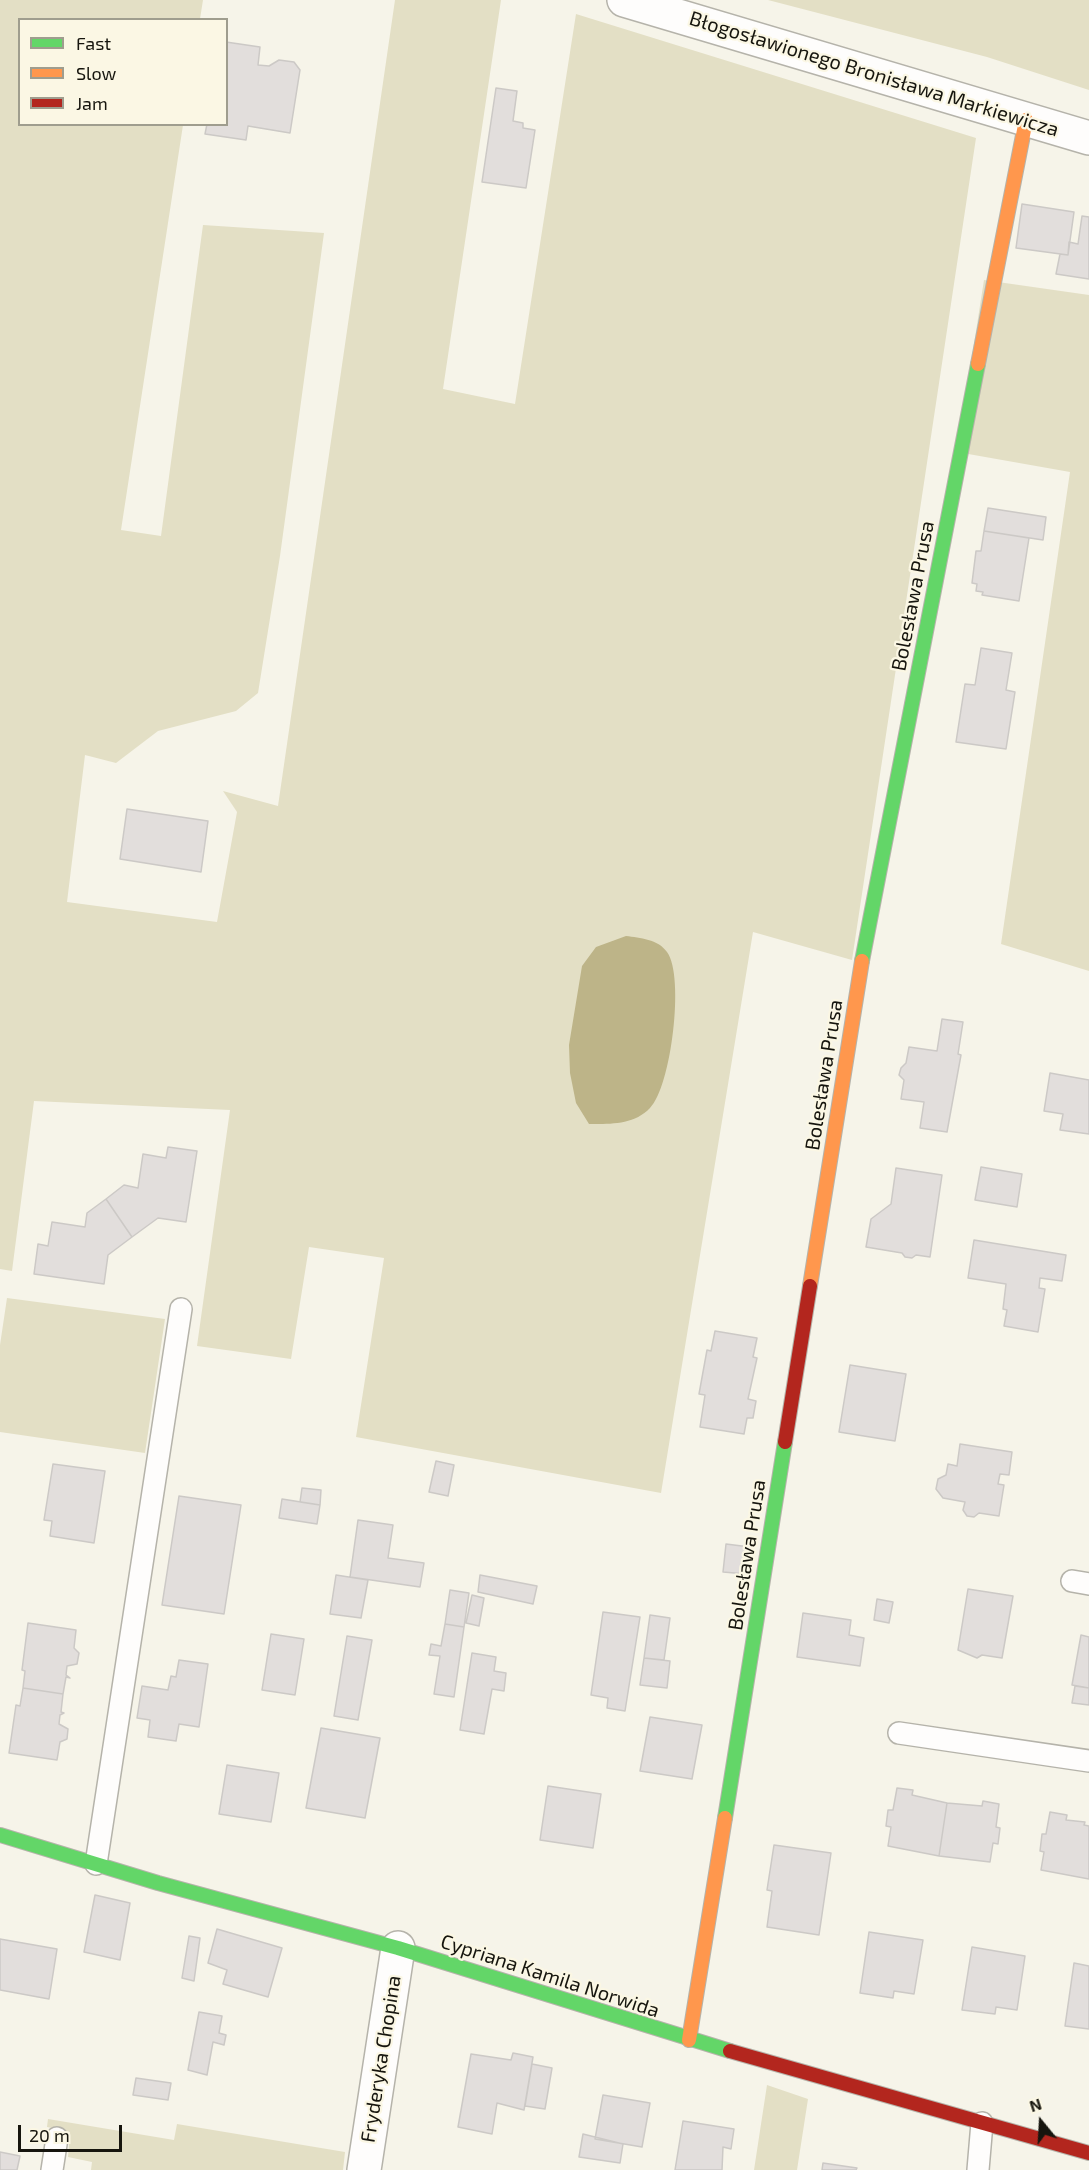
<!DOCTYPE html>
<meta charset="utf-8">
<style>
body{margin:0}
#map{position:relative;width:1089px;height:2170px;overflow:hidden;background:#f6f4e9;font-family:"Exo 2",sans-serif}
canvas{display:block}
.legend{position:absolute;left:18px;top:18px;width:210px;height:108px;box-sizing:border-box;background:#fbf7e4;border:2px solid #9f9d8e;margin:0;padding:8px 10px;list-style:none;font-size:18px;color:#16150e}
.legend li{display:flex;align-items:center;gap:12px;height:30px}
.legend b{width:30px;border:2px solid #9f9d8e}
.north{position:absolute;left:1011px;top:2092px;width:60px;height:60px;-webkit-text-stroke:4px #fbf7e4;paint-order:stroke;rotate:342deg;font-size:16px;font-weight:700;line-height:24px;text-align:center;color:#16150e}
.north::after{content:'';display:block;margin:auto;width:21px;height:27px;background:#16150e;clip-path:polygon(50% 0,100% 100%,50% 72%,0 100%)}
.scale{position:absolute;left:18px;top:2125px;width:104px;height:27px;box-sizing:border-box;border:3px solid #16150e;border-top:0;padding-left:8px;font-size:18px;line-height:21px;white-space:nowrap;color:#16150e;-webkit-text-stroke:4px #fbf7e4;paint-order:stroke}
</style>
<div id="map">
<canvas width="1089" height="2170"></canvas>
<ul class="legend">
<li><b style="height:8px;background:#63d668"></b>Fast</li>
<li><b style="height:8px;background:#ff974d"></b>Slow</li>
<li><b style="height:8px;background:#b3261e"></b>Jam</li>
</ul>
<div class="north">N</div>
<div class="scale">20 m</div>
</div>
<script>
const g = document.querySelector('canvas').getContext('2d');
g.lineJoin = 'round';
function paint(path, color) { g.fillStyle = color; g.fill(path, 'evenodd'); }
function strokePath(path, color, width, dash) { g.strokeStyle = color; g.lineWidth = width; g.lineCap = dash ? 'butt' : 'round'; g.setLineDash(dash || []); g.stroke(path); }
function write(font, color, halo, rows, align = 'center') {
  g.font = font + ' "Exo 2",sans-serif'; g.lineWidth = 4.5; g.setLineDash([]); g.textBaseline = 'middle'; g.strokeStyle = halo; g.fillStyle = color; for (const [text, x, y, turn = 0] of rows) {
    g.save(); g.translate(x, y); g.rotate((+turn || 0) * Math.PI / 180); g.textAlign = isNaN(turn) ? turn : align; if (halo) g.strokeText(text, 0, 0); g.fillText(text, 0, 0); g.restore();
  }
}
paint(new Path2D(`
 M0,0H203L200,19L20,20V124L183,125L121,530L161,536L203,225L324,233L280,556L258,693L236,711L158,731L116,763L85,755L67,902L217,922L237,812L223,791L278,806L395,0H501L443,389L515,404L576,14L976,138L852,960L753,932L661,1493L356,1437L384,1258L309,1247L291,1359L197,1346L230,1110L34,1101L12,1271L0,1269Z
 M768,0H1089V90L987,57Z
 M984,280L1089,295V971L1001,944L1070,472L957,452Z
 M7,1298L165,1319L145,1453L0,1432V1345Z
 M767,2085L808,2099L797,2170H754Z
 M48,2119L174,2140L177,2124L345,2152L343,2170H91L92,2162L68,2157L70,2132L47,2127Z`), '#e3dfc5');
paint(new Path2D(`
 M626,936C640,938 658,939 667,952C685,976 671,1088 650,1108C634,1125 610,1124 589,1124L576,1103L570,1073L569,1045L582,966L596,947Z`), '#bdb488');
const building = new Path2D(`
 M226,42L260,47L258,65L269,66L279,60L294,62L300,70L290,133L248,126L246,140L205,134L207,124H226Z
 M496,88L517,91L513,121L523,123V128L535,130L526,188L482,182Z
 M1022,204L1074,212L1068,255L1016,248Z
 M1082,216L1089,217V279L1056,274L1060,254L1068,255L1069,242L1078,244Z
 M988,508L1046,517L1043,540L984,531Z
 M984,531L1029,538L1019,601L982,595L983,592L976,591L977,584L972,583L976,551H981Z
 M981,648L1012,653L1006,690L1015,692L1006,749L956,742L965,684L975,685Z
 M127,809L208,821L201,872L120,859Z
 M942,1019L963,1022L958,1054L961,1055L947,1132L920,1128L924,1102L901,1099L904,1080L899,1075L901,1068L906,1063L909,1047L937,1051Z
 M1050,1073L1089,1080V1134L1060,1130L1063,1114L1044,1111Z
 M168,1147L197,1151L186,1222L158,1218L132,1237L106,1199L124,1185L138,1188L143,1154L166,1158Z
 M981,1167L1022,1174L1017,1207L975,1200Z
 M896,1168L942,1175L930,1257L916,1255L912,1258L905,1257L902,1253L866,1247L871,1219L891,1204Z
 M106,1199L132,1237L108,1255L104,1284L34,1274L38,1244L48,1246L52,1222L85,1227L87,1213Z
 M974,1240L1066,1255L1062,1281L1040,1278L1039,1288L1045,1289L1038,1332L1004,1326L1007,1310L1003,1309L1006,1284L968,1278Z
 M715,1331L757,1338L753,1357L757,1358L748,1399L756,1401L753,1418H747L744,1434L700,1427L705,1395L699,1394L707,1350L711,1351Z
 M850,1365L906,1374L895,1441L839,1432Z
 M960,1444L1012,1452L1009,1475L1000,1474L998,1484L1004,1485L999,1516L979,1513L974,1517L967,1516L963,1510L965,1502L943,1498L936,1489L938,1479L946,1475L948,1464L957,1466Z
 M436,1461L454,1465L448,1496L429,1492Z
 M53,1464L105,1471L94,1543L50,1536L52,1521L44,1520Z
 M302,1488L321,1490L320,1505L300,1502Z
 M179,1496L241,1505L224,1614L162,1605Z
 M282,1499L320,1505L317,1524L279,1518Z
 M358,1520L393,1525L388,1558L424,1563L420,1587L350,1577Z
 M726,1544L750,1547L746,1574L723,1572Z
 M336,1575L368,1580L361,1618L330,1614Z
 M480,1575L537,1586L533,1604L478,1592Z
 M968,1589L1013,1596L1002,1658L982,1655L977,1658L958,1650Z
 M450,1590L469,1593L464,1627L445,1624Z
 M472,1595L484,1598L479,1626L466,1623Z
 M877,1599L893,1602L889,1623L874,1620Z
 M603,1612L640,1617L625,1711L607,1708L608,1698L591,1695Z
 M803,1613L851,1620L849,1635L864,1638L860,1666L797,1657Z
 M650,1615L670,1618L664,1660L644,1658Z
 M28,1623L76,1630L74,1648L79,1653L77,1664L67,1666L66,1675L70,1678L66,1677L63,1694L23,1688L25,1671L22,1670Z
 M445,1624L464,1627L454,1697L434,1694L440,1656L429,1655L431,1644L441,1646Z
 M271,1634L304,1639L295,1695L262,1690Z
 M1081,1635L1089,1637V1688L1072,1685Z
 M347,1636L372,1640L358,1720L334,1716Z
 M472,1653L496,1657L494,1671L506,1673L504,1691L492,1689L484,1734L460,1730Z
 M644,1658L670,1661L667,1688L640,1685Z
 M179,1660L208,1664L199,1727L179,1724L176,1741L148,1737L150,1720L137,1718L142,1686L168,1690L171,1676L176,1677Z
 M1075,1686L1089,1688V1705L1072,1703Z
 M23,1688L63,1694L61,1712L64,1713L60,1715L59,1724L68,1729L67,1739L60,1742L57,1760L9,1753L16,1705L20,1706Z
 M650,1717L702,1725L692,1779L640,1771Z
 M321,1728L380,1738L365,1818L306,1808Z
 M227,1765L279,1773L271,1822L219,1814Z
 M548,1786L601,1794L593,1848L540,1840Z
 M897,1788L913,1790L912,1795L947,1803L939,1856L888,1846L891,1827L886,1826L888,1810H893Z
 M983,1801L999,1804L996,1827L1000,1828L998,1844L993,1843L990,1862L939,1856L947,1803L982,1806Z
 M1050,1812L1067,1815L1066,1820L1085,1822L1084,1825L1089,1826V1879L1041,1870L1044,1852L1040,1851L1042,1834H1046Z
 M774,1845L831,1853L819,1935L767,1927L772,1891L767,1890Z
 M95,1895L130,1903L120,1960L84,1952Z
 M217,1929L282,1948L268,1997L223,1984L227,1970L208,1963Z
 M869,1932L923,1940L914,1994L894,1991L893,1998L860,1993Z
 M189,1936L200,1938L194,1981L182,1978Z
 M0,1939L57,1949L49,1999L0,1990Z
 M972,1947L1025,1956L1017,2010L996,2007L995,2014L962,2010Z
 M1074,1963L1089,1966V2029L1065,2026Z
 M199,2012L222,2016L219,2033L226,2035L224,2045L213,2042L207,2075L188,2070Z
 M513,2053L533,2057L524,2110L497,2103L492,2134L458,2127L471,2054L511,2060Z
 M532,2064L552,2068L545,2109L525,2106Z
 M136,2078L171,2083L168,2100L133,2095Z
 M603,2095L650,2103L642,2147L595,2139Z
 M683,2121L734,2129L731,2149L723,2147L722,2170H675Z
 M583,2134L623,2144L620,2163L579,2157Z
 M0,2152L20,2156L17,2170H0Z
 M823,2163L857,2168L856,2170H822Z`);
paint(building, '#e2dedc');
strokePath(building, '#ccc9c6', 1.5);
const lane = new Path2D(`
 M1072,1581L1089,1584
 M899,1733L1089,1761
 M96,1864L181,1309
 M52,2170L57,2138
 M978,2170L982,2123`);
const street = new Path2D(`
 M624,0L1089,138
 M364,2170L398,1948`);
const fast = new Path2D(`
 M862,961L978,364
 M725,1818L785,1442
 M0,1835L158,1883L398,1948L730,2051`);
const slow = new Path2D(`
 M978,364L1026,120
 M810,1286L862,961
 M689,2040L725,1818`);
const jam = new Path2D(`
 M785,1442L810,1286
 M730,2051L1089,2153`);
strokePath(lane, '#b5b3aa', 24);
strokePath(street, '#b5b3aa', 36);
strokePath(fast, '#b5b3aa', 16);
strokePath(slow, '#b5b3aa', 16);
strokePath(jam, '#b5b3aa', 16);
strokePath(lane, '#fefdfc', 21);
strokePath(street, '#fefdfc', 33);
strokePath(fast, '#63d668', 14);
strokePath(slow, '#ff974d', 14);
strokePath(jam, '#b3261e', 14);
write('20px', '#16150e', '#fbf7e4', [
 ["Błogosławionego Bronisława Markiewicza",874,74,17],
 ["Bolesława Prusa",913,596,-79],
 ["Bolesława Prusa",824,1075,-81],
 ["Bolesława Prusa",747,1555,-81],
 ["Cypriana Kamila Norwida",550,1976,18],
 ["Fryderyka Chopina",381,2059,-81]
]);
</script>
